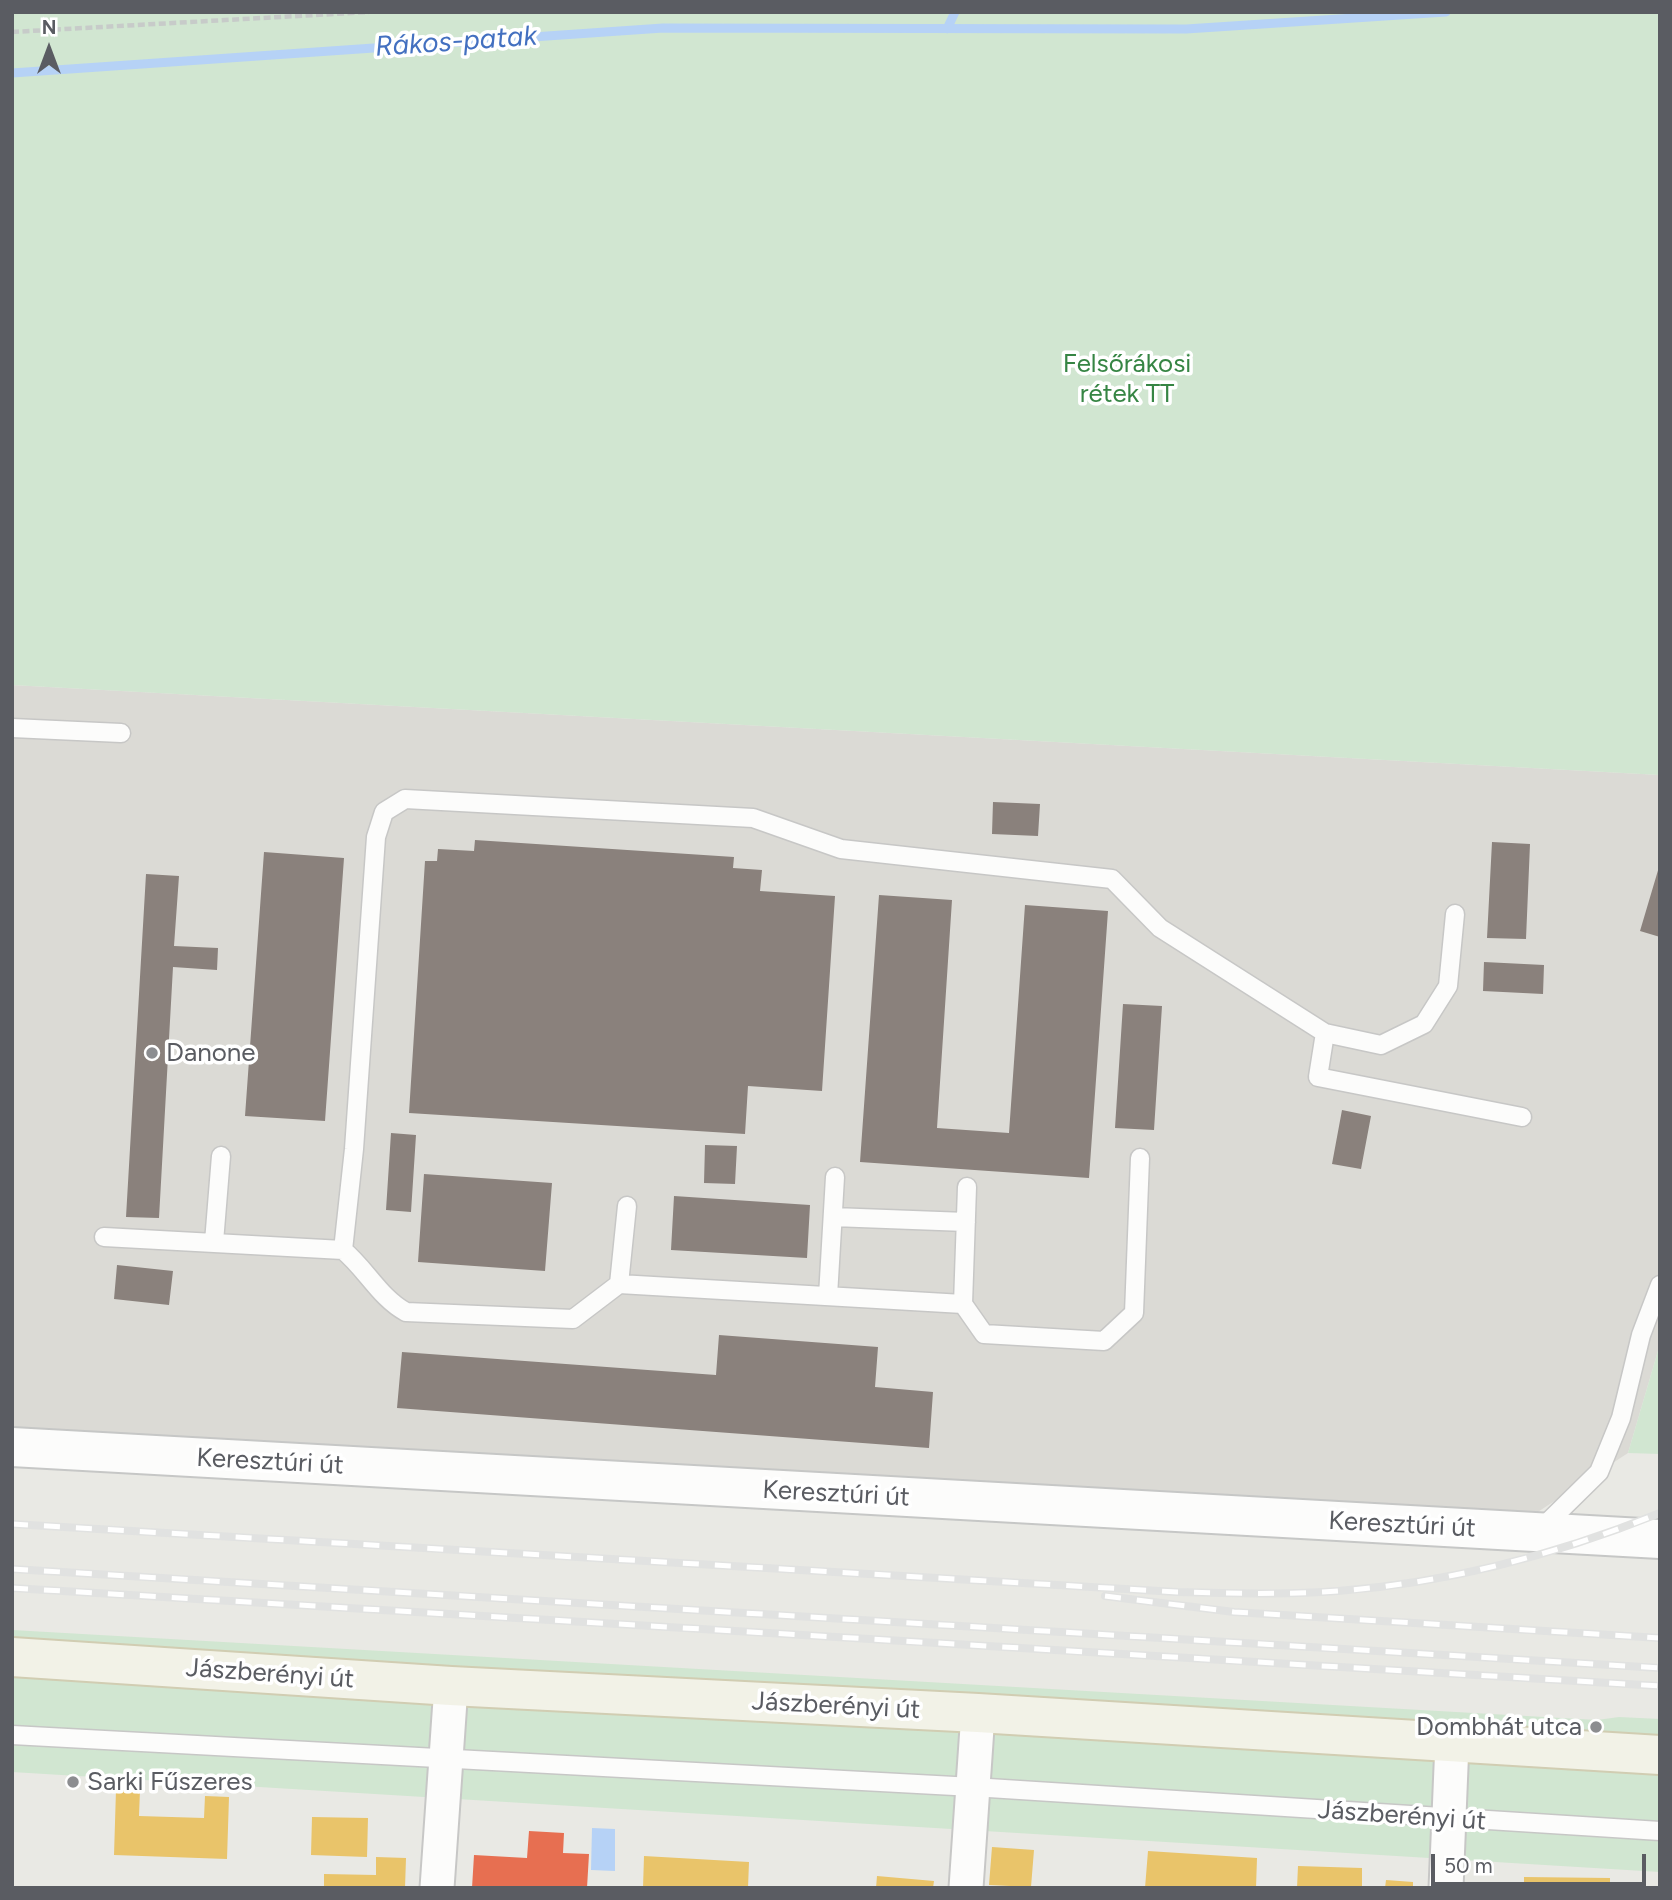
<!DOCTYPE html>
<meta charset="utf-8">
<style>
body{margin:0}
#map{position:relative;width:1672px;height:1900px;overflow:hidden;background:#e9e9e4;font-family:Figtree,sans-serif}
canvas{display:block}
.frame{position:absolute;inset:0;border:14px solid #5a5c62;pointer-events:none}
.north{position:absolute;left:14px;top:14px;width:70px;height:70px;-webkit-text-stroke:5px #fff;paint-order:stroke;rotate:0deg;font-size:19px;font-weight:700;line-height:28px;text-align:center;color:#5a5c62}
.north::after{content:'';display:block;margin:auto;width:24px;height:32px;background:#5a5c62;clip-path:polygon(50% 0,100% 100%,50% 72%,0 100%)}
.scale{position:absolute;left:1431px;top:1854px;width:215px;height:32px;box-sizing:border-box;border:4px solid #5a5c62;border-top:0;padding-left:9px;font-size:21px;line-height:24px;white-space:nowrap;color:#5a5c62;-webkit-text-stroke:5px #fff;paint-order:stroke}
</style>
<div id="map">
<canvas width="1672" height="1900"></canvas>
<div class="frame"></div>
<div class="north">N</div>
<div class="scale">50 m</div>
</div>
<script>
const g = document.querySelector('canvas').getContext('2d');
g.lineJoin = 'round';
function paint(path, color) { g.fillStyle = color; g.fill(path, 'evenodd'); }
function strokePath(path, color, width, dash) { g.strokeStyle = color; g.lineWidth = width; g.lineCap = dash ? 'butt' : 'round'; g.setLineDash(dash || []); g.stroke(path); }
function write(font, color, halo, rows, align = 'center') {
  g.font = font + ' Figtree,sans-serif'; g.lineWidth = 7; g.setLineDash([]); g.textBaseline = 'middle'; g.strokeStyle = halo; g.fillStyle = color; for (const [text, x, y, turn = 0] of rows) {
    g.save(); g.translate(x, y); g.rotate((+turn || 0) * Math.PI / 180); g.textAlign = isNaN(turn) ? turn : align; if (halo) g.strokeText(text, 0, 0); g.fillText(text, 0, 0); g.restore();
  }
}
paint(new Path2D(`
 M12,685L1660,775V1344L1628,1453L1527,1519L12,1429Z`), '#dbdad5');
paint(new Path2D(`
 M12,12H1660V775L12,685Z
 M1660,1344V1454L1628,1453Z
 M12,1630L1597,1720L1619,1717L1660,1719V1872L12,1772Z`), '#d1e6d1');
paint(new Path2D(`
 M592,1828L615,1829V1871L591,1870Z`), '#b6d2f6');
paint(new Path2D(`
 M116,1790H140L139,1816L204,1818L205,1796L229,1797L227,1859L114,1855Z
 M312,1817L368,1818L367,1857L311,1855Z
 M992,1847L1034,1850L1031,1887L989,1885Z
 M1148,1851L1257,1858L1256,1888H1145Z
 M644,1856L749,1862L748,1888H643Z
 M376,1857L406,1858L405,1888H324V1874L376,1875Z
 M1298,1866L1362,1868V1888H1297Z
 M877,1876L934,1881L933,1888H876Z
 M1524,1877L1610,1878V1888H1524Z
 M1386,1880L1413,1882V1888H1385Z`), '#e9c46a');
paint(new Path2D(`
 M529,1831L564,1833L563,1853L589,1854L587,1888H472L474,1855L527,1858Z`), '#e76f51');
paint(new Path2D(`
 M993,802L1040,804L1038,836L992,834Z
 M475,840L734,857L733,868L762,870L760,891L835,896L822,1091L748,1086L745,1134L409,1113L425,861H437L438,849L474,851Z
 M1492,842L1530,844L1526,939L1487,938Z
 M264,852L344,858L325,1121L245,1116Z
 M1659,867H1660V937L1640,931Z
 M146,874L179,876L174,946L218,948L217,970L173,967L159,1218L126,1217Z
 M879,895L952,900L937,1128L1009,1133L1025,905L1108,911L1089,1178L860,1162Z
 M1484,962L1544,965L1543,994L1483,991Z
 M1123,1004L1162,1006L1154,1130L1115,1128Z
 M1342,1110L1371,1116L1361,1169L1332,1164Z
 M391,1133L416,1135L411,1212L386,1210Z
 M705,1145L737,1146L735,1184L704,1183Z
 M424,1174L552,1183L545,1271L418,1262Z
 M674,1196L810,1205L807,1258L671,1250Z
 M117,1265L173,1271L169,1305L114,1299Z
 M719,1335L878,1347L875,1387L933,1392L929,1448L397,1408L402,1352L716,1375Z`), '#8a817c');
strokePath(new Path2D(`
 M947,29L955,12
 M12,73L663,28L1186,29L1446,12`), '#b6d2f6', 9);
const lane = new Path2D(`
 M12,728L121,733
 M1325,1033L1318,1077L1522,1117
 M833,1217L966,1222
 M104,1237L343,1250C366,1269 380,1298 406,1312L573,1319L619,1284L963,1304L984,1334L1104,1341L1134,1313L1140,1158
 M214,1242L221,1156
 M343,1250L354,1149L376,837L384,812L405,799L753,818L841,849L1112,879L1160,928L1325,1033L1381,1045L1424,1024L1448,986L1455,914
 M619,1284L627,1206
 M828,1296L835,1177
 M963,1304L967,1187
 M1540,1530L1599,1472L1621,1418L1641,1335L1660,1285
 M12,1735L973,1787L1660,1831`);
const street = new Path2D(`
 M437,1888L451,1686
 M966,1888L978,1713
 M1446,1888L1452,1743`);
const secondary = new Path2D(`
 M12,1447L1660,1539`);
const primary = new Path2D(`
 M12,1657L451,1686L978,1713L1660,1755`);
strokePath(lane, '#c7c7c6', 21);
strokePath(street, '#c7c7c6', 37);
strokePath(secondary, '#c6c7c6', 42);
strokePath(primary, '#d1cdb2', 42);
strokePath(new Path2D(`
 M12,32L369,12`), '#c7cbc9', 4.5, [7, 3.5]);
strokePath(lane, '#fcfcfb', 18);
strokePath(street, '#fcfcfb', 33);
strokePath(secondary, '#fcfcfb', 38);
strokePath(primary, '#f2f2e7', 38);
const rail = new Path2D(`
 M12,1524L1177,1592C1231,1593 1285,1595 1338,1591C1448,1583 1558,1554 1660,1513
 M12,1569L1660,1668
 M12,1588L1660,1686
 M1105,1596L1234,1612L1660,1638`);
strokePath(rail, '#e1e2e1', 8);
strokePath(rail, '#fff', 5, [16]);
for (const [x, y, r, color] of [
 [152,1053,7,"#8c8d90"],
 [1596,1727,7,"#8c8d90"],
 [73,1782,7,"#8c8d90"]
]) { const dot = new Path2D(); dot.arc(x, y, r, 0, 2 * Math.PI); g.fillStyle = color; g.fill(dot); strokePath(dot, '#fff', 2.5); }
write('26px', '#368544', '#fff', [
 ["Felsőrákosi",1127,364],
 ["rétek TT",1127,394]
]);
write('26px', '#5a5c62', '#fff', [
 ["Danone",166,1053],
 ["Dombhát utca",1582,1727,"right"],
 ["Sarki Fűszeres",87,1782]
], 'left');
write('26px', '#5a5c62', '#fff', [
 ["Keresztúri út",270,1462,3],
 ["Keresztúri út",836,1494,3],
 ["Keresztúri út",1402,1525,3],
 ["Jászberényi út",270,1674,4],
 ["Jászberényi út",836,1706,3],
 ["Jászberényi út",1402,1816,4]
]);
write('italic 28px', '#4370c0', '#fff', [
 ["Rákos-patak",456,42,-4]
]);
</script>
